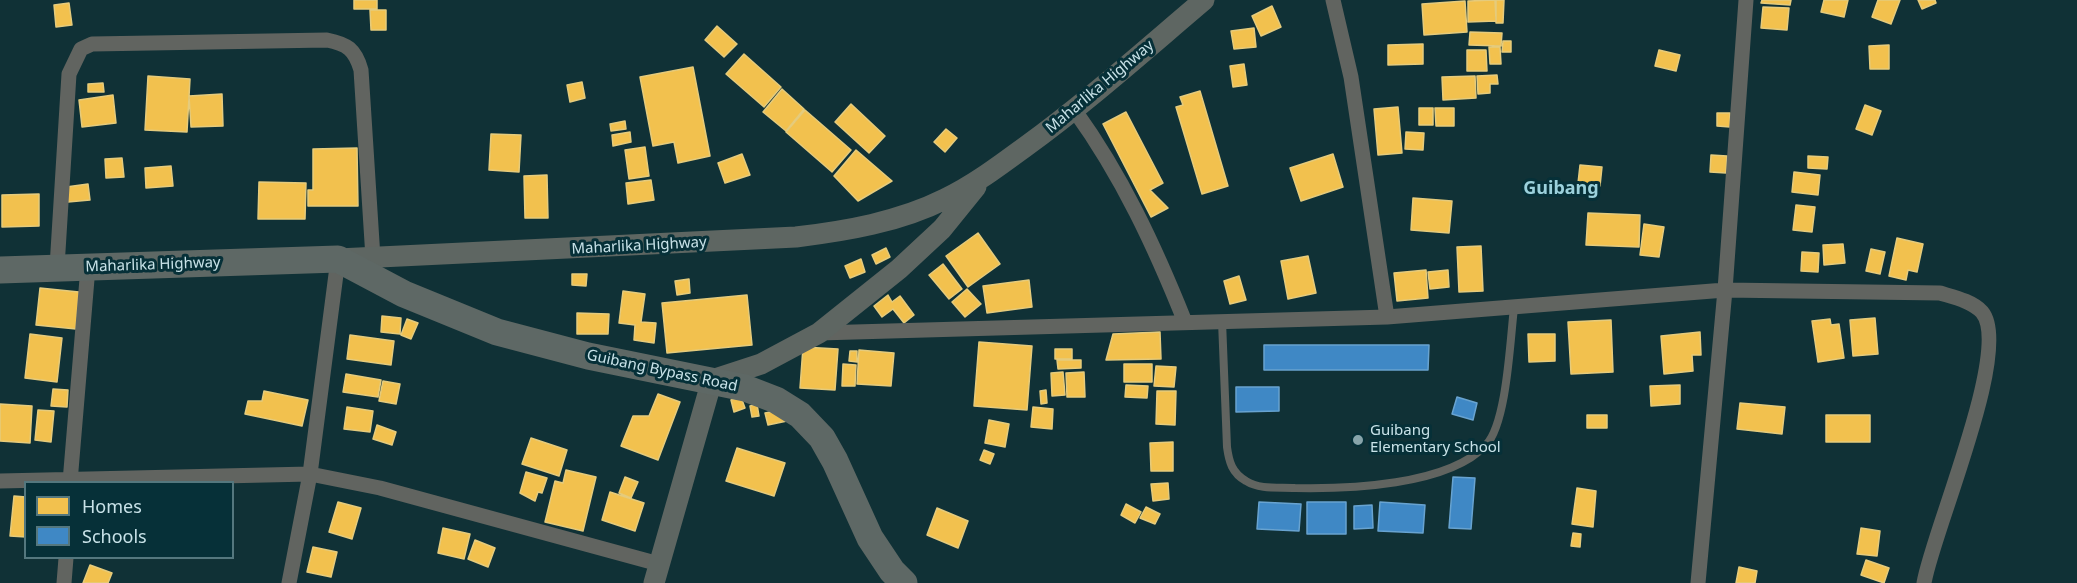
<!DOCTYPE html>
<style>
body{margin:0}
#map{position:relative;width:2077px;height:583px;overflow:hidden;background:#103136;font-family:"Noto Sans",sans-serif}
canvas{display:block}
.legend{position:absolute;left:24px;top:481px;width:210px;height:78px;box-sizing:border-box;background:#063038;border:2px solid #54777e;margin:0;padding:8px 10px;list-style:none;font-size:18px;color:#c8e2e8}
.legend li{display:flex;align-items:center;gap:12px;height:30px}
.legend b{width:30px;border:2px solid #54777e}
</style>
<div id="map">
<canvas width="2077" height="583"></canvas>
<ul class="legend">
<li><b style="height:16px;background:#f2c14e"></b>Homes</li>
<li><b style="height:16px;background:#3f88c5"></b>Schools</li>
</ul>
</div>
<script>
const g = document.querySelector('canvas').getContext('2d');
g.lineJoin = 'round';
function paint(path, color) { g.fillStyle = color; g.fill(path, 'evenodd'); }
function strokePath(path, color, width, dash) { g.strokeStyle = color; g.lineWidth = width; g.lineCap = dash ? 'butt' : 'round'; g.setLineDash(dash || []); g.stroke(path); }
function write(font, color, halo, rows, align = 'center') {
  g.font = font + ' "Noto Sans",sans-serif'; g.lineWidth = 6; g.setLineDash([]); g.textBaseline = 'middle'; g.strokeStyle = halo; g.fillStyle = color; for (const [text, x, y, turn = 0] of rows) {
    g.save(); g.translate(x, y); g.rotate((+turn || 0) * Math.PI / 180); g.textAlign = isNaN(turn) ? turn : align; if (halo) g.strokeText(text, 0, 0); g.fillText(text, 0, 0); g.restore();
  }
}
const homes = new Path2D(`
 M354,0H377V9H354Z
 M1495,0L1496,21L1468,22V1Z
 M1496,0H1504L1503,23H1496Z
 M1762,0H1791L1790,5L1761,3Z
 M1824,0H1848L1844,17L1821,12Z
 M1878,0H1900L1891,24L1872,17Z
 M1918,0H1935L1936,3L1922,9Z
 M1465,1L1467,32L1424,35L1422,4Z
 M69,3L72,25L56,27L54,5Z
 M1272,6L1281,27L1261,36L1252,16Z
 M1763,7L1789,8L1787,30L1761,28Z
 M370,10H386V30H371Z
 M717,26L737,44L724,57L705,40Z
 M1254,28L1256,47L1234,49L1231,31Z
 M1470,32L1502,33L1501,46L1469,45Z
 M1503,41H1511V52H1502Z
 M1423,44V64L1388,65V45Z
 M1889,45V69H1870L1869,46Z
 M1489,47H1500L1501,64H1490Z
 M1467,50H1486L1487,71H1467Z
 M1659,50L1680,55L1676,71L1655,66Z
 M744,54L781,87L764,107L726,74Z
 M1244,64L1247,85L1233,87L1230,66Z
 M693,67L710,156L678,163L674,142L653,146L640,77Z
 M1497,75L1498,84H1490V93L1478,94L1477,76Z
 M148,76L190,79L187,132L145,130Z
 M1475,76L1476,98L1443,100L1442,77Z
 M582,82L585,98L570,102L567,85Z
 M103,83L104,92H88V84Z
 M782,89L804,109L786,131L763,112Z
 M1200,91L1228,186L1202,194L1176,107L1183,105L1180,97Z
 M222,94L223,126L191,127L189,96Z
 M113,95L116,123L82,127L79,100Z
 M851,104L885,136L869,153L835,122Z
 M1865,105L1881,111L1872,135L1856,129Z
 M1398,107L1402,153L1378,155L1374,109Z
 M1419,108H1433V125H1419Z
 M1435,108H1454V126H1436Z
 M805,110L851,150L832,172L786,132Z
 M1126,112L1163,183L1150,190L1168,208L1151,217L1103,124Z
 M1717,113H1730V127L1717,126Z
 M625,121L626,129L611,131L610,124Z
 M946,129L957,138L945,152L934,142Z
 M630,132L631,142L613,146L612,135Z
 M1406,132L1424,133L1423,150L1405,149Z
 M491,134L521,135L519,172L489,170Z
 M645,147L649,176L629,179L625,150Z
 M357,148L358,206H308V190H313V149Z
 M856,150L892,181L858,201L834,176Z
 M742,154L750,175L725,183L718,163Z
 M1333,154L1343,187L1301,201L1290,168Z
 M1711,155L1727,156L1726,173L1710,172Z
 M1808,156L1828,157L1827,169L1808,168Z
 M122,158L124,177L106,178L105,159Z
 M1580,165L1602,167L1600,186L1578,183Z
 M171,166L173,186L146,188L145,168Z
 M1794,172L1820,175L1818,195L1792,192Z
 M547,175L548,218H525L524,176Z
 M651,180L654,200L628,204L626,183Z
 M259,182L306,183L305,219H258Z
 M88,184L90,200L68,202L66,187Z
 M39,194V226L2,227V195Z
 M1413,198L1452,201L1449,233L1411,230Z
 M1796,205L1815,207L1812,232L1793,230Z
 M1588,213L1640,215L1639,247L1586,245Z
 M1644,224L1664,227L1659,257L1640,255Z
 M978,233L1000,264L968,287L946,256Z
 M1897,238L1923,244L1917,272L1908,270L1906,280L1889,276Z
 M1843,244L1845,263L1824,265L1823,245Z
 M1481,246L1483,291L1459,292L1457,247Z
 M886,248L890,257L876,264L872,255Z
 M1871,249L1885,252L1880,274L1866,271Z
 M1802,252L1819,253L1818,272L1801,271Z
 M1308,256L1316,293L1288,299L1281,261Z
 M861,259L865,272L850,278L845,266Z
 M943,264L962,289L949,299L929,275Z
 M1426,270L1428,298L1397,301L1394,273Z
 M1448,270L1449,287L1430,289L1428,272Z
 M572,274H587L586,286L572,285Z
 M1239,276L1246,300L1230,304L1224,281Z
 M689,279L690,293L677,295L675,281Z
 M1029,280L1032,307L987,313L983,286Z
 M40,288L79,292L76,329L36,325Z
 M967,289L981,304L965,317L952,302Z
 M623,291L645,294L641,322L656,323L654,343L634,340L635,325L619,323Z
 M747,295L752,345L667,353L662,303Z
 M888,295L892,302L900,296L914,315L904,323L893,309L882,317L874,306Z
 M577,313L609,314L608,334H577Z
 M382,316L401,318L400,334L381,332Z
 M1875,318L1878,354L1853,356L1850,320Z
 M407,319L418,323L411,339L401,335Z
 M1830,319L1831,325L1839,324L1844,358L1818,362L1812,321Z
 M1611,320L1613,372L1571,374L1568,322Z
 M1160,332L1161,359L1106,360L1113,334Z
 M1700,332L1701,355H1692L1693,371L1664,374L1661,336Z
 M30,334L62,338L57,382L25,378Z
 M1528,334H1555V361L1529,362Z
 M350,335L394,341L391,365L347,359Z
 M979,342L1032,346L1027,410L974,406Z
 M803,347L838,349L835,390L800,388Z
 M1055,349H1072V359H1055Z
 M859,350L894,353L891,386L857,384Z
 M850,351H857V362L849,361Z
 M1057,360H1081V368L1058,369Z
 M843,364L856,365L855,386H842Z
 M1124,364H1152V382H1124Z
 M1156,366L1176,367L1174,387L1154,386Z
 M1063,372L1065,395L1052,396L1051,373Z
 M1084,372L1085,397H1067L1066,373Z
 M346,374L381,380L378,397L343,392Z
 M383,381L400,384L396,404L379,401Z
 M1126,385L1148,386L1147,398L1125,397Z
 M1680,385V404L1651,406L1650,386Z
 M53,389L68,390L67,407L51,406Z
 M1046,390L1047,403L1041,404L1040,391Z
 M264,391L308,400L302,426L245,414L248,401H262Z
 M1157,391H1176L1175,425L1156,424Z
 M658,394L680,402L658,460L621,446L633,416H649Z
 M741,397L745,408L734,412L731,400Z
 M1740,403L1785,407L1782,434L1737,429Z
 M0,404L32,406L30,443L0,441Z
 M757,404L759,416L752,417L750,406Z
 M347,407L373,411L370,432L344,429Z
 M1033,407L1053,409L1052,429L1031,427Z
 M785,409L787,421L768,425L765,413Z
 M38,410L54,411L51,442L35,440Z
 M1587,415H1607V428H1587Z
 M1826,415H1870V442H1826Z
 M989,420L1009,424L1005,447L985,443Z
 M377,425L396,432L392,445L373,439Z
 M531,438L567,450L559,476L522,464Z
 M1173,442V471H1151L1150,443Z
 M737,448L785,463L774,496L726,481Z
 M984,450L994,454L990,464L980,460Z
 M566,470L596,477L583,531L545,522L555,481L563,483Z
 M526,472L547,478L542,493L538,492L535,501L520,493Z
 M625,477L638,482L631,498L619,493Z
 M1168,483L1169,499L1153,501L1151,484Z
 M1577,488L1596,491L1593,527L1572,524Z
 M610,492L644,503L635,531L602,520Z
 M14,496L26,497V537L10,536Z
 M338,502L361,508L352,539L329,532Z
 M1126,504L1141,512L1135,523L1121,515Z
 M1146,507L1160,514L1155,524L1140,518Z
 M937,508L968,521L958,548L927,535Z
 M443,528L470,534L464,559L438,553Z
 M1861,528L1880,531L1877,556L1857,554Z
 M1573,533L1581,534L1580,547L1571,546Z
 M475,540L495,548L488,567L468,559Z
 M313,547L337,552L331,577L307,572Z
 M1866,560L1889,568L1884,583L1861,575Z
 M90,565L112,573L108,583H83Z
 M1739,567L1757,571L1755,583H1736Z`);
paint(homes, '#f2c14e');
strokePath(homes, '#e5cb7c', 1.5);
const schools = new Path2D(`
 M1264,345H1429L1428,370H1264Z
 M1236,387H1279V411L1236,412Z
 M1457,397L1477,403L1473,420L1452,414Z
 M1453,477L1475,478L1471,529L1449,528Z
 M1259,502L1301,504L1299,531L1257,529Z
 M1307,502H1346V534H1307Z
 M1380,502L1425,505L1423,533L1378,531Z
 M1372,505L1373,528L1354,529V506Z`);
paint(schools, '#3f88c5');
strokePath(schools, '#68a3d0', 1.5);
strokePath(new Path2D(`
 M1222,321L1227,447C1229,462 1232,473 1246,481C1260,490 1279,487 1295,488C1347,489 1448,486 1486,445C1507,423 1510,340 1514,308`), '#616460', 8);
strokePath(new Path2D(`
 M1333,0L1351,77L1387,317
 M1075,111C1122,176 1155,247 1185,322
 M57,267L69,74L81,49L92,44L327,40C347,44 355,49 361,70L373,258
 M819,333L1387,317L1725,290L1940,293C1953,297 1972,301 1982,312C2013,349 1932,533 1924,583
 M0,481L310,474L380,488L659,564
 M70,482L88,267
 M64,583L66,558
 M289,583L310,474L338,259
 M1698,583L1725,290L1746,0`), '#616460', 15);
strokePath(new Path2D(`
 M338,259L796,237C846,231 899,222 945,199C974,185 999,166 1025,147C1087,102 1145,50 1204,0
 M654,583L712,380L761,364L819,333L899,269L942,229L976,187`), '#5e6662', 21);
strokePath(new Path2D(`
 M0,270L338,259L404,294L497,332L588,356L745,388L776,400L800,415L822,438L835,461L870,538L892,571L904,583`), '#5e6865', 27);
for (const [x, y, r, color] of [
 [1358,440,6,"#88a4aa"]
]) { const dot = new Path2D(); dot.arc(x, y, r, 0, 2 * Math.PI); g.fillStyle = color; g.fill(dot); strokePath(dot, '#063038', 2); }
write('15px', '#c8e2e8', '#063038', [
 ["Maharlika Highway",1100,87,-40],
 ["Maharlika Highway",639,246,-3],
 ["Maharlika Highway",153,265,-2],
 ["Guibang Bypass Road",662,371,12]
]);
write('15px', '#c8e2e8', '#063038', [
 ["Guibang",1370,431],
 ["Elementary School",1370,448]
], 'left');
write('bold 18px', '#9cd1dc', '#063038', [
 ["Guibang",1561,189]
]);
</script>
